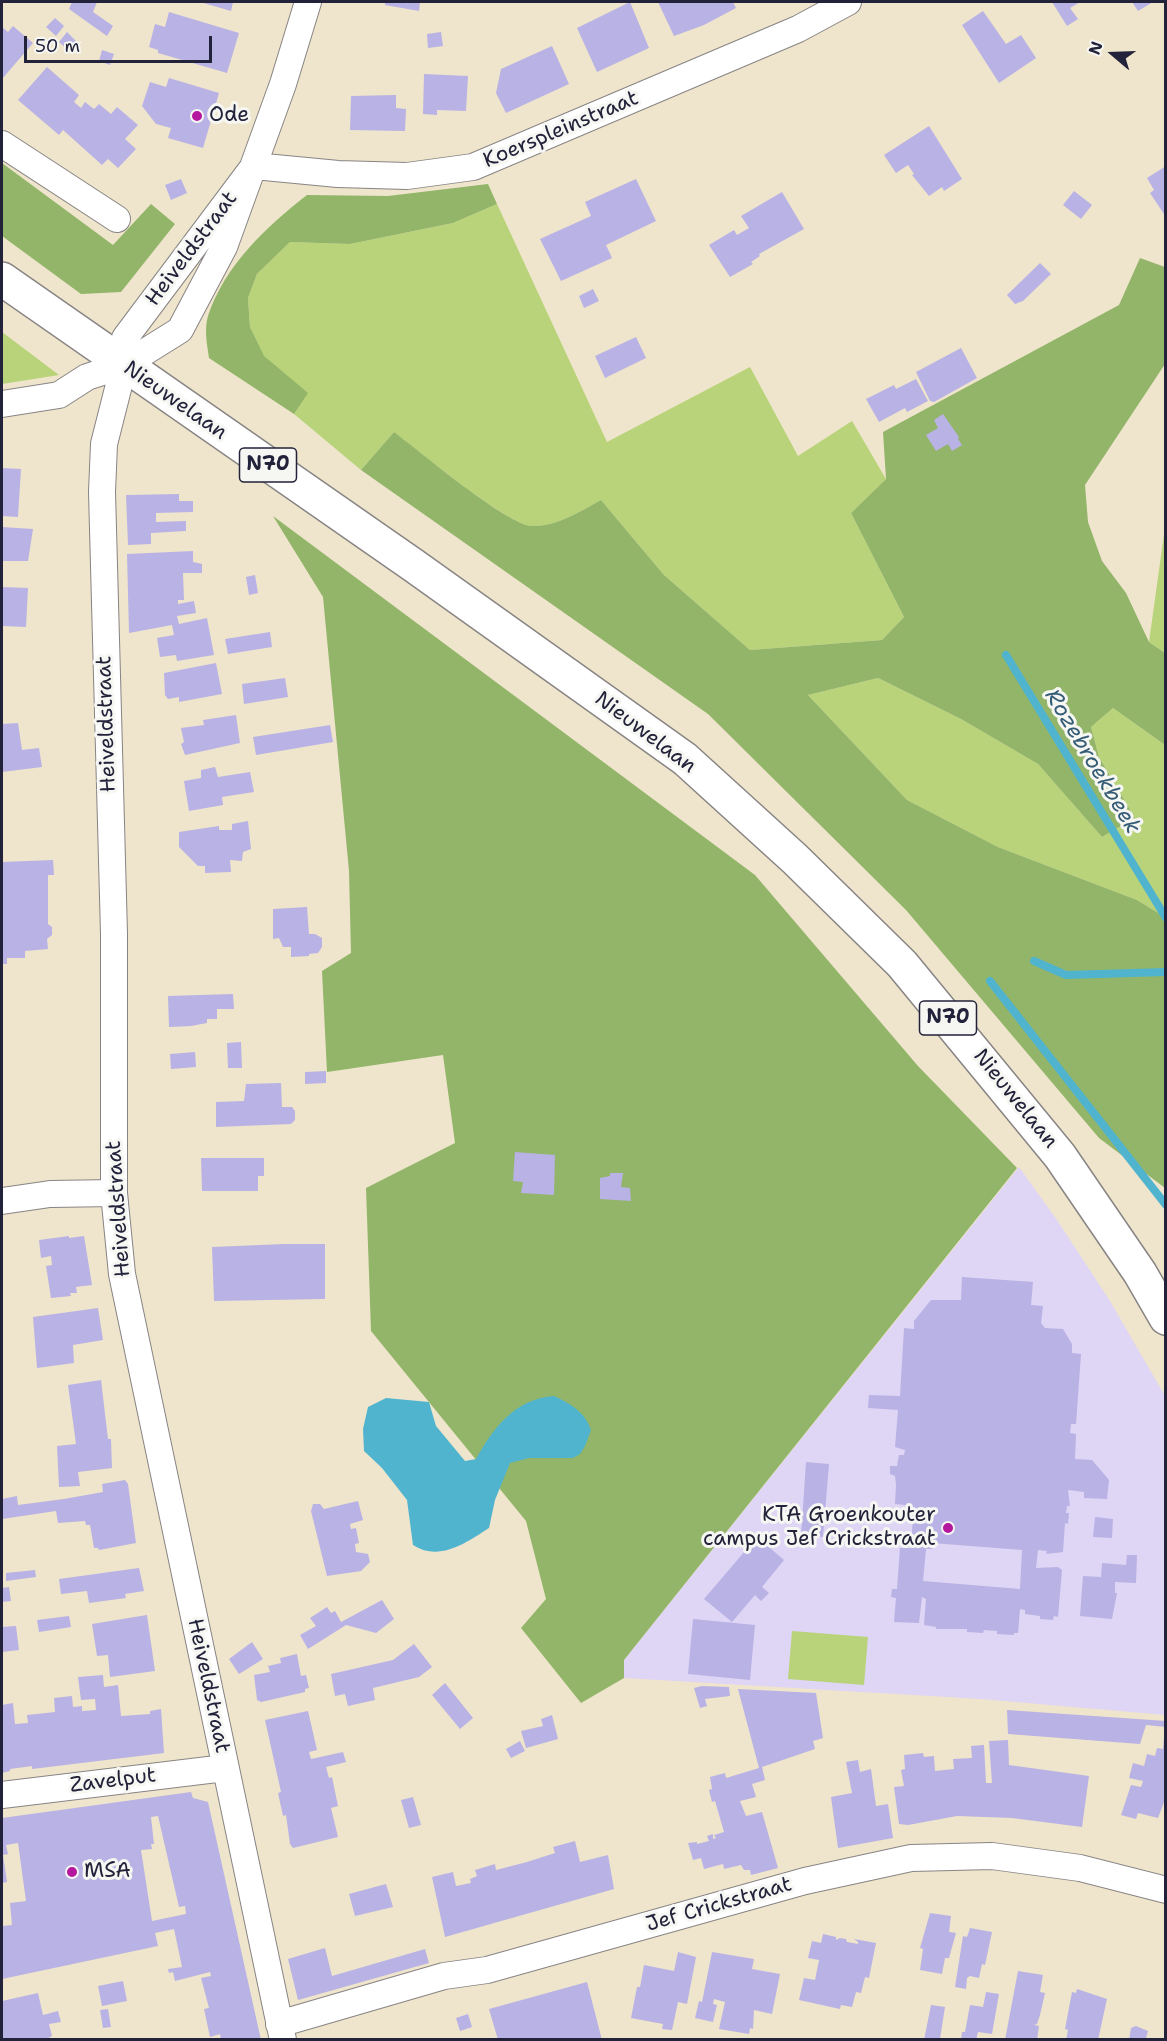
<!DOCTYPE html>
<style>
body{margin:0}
#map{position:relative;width:1167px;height:2041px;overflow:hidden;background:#efe5cc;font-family:"Shantell Sans",sans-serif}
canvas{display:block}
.frame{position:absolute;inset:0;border:3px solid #22223b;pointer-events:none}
.north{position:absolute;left:1083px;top:24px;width:60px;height:60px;-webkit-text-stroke:4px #f6f6f2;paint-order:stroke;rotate:289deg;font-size:16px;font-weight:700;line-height:24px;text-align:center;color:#22223b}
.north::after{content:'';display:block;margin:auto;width:21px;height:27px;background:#22223b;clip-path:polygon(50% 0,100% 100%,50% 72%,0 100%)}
.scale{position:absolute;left:24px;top:36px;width:188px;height:27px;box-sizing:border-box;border:3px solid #22223b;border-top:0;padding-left:8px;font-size:18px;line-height:21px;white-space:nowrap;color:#22223b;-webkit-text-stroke:4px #f6f6f2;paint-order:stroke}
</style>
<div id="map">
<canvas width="1167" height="2041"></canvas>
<div class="frame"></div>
<div class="north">N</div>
<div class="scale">50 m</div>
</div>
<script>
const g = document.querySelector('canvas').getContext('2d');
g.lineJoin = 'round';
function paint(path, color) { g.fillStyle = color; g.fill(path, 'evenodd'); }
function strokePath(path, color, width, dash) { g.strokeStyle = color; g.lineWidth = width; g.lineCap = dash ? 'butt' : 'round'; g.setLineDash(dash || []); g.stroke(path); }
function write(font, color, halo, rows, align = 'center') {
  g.font = font + ' "Shantell Sans",sans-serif'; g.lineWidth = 6; g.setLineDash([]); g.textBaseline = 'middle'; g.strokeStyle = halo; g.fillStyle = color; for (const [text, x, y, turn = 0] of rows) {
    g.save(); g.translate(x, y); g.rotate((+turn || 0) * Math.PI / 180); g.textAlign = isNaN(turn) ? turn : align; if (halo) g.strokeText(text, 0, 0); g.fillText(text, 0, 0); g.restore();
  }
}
paint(new Path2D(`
 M1019,1167L1057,1220L1110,1301L1165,1396V1715L981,1699L624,1678V1660Z`), '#dfd5f5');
paint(new Path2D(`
 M497,204L607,442L750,367L798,456L852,421L886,479L851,513L904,617L882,640L750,650L664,575L601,500C579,512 558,526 532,526C508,525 418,451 394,432L361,470L294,414L307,393L263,356L250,327L248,298L257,274L290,242L350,244L453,223Z
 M2,332L59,375L2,384Z
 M1165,527V653L1149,642Z
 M878,678L961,719L1038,764L1102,837L1135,818L1099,757L1091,727L1113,708L1165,745V917L1137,900L998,847L907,800L808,695Z
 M792,1631L868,1637L864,1685L788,1679Z`), '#b8d379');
paint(new Path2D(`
 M2,163L113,245L151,204L175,224L121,292L81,294L2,236Z
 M488,184L497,204L453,223L350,244L290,242L257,274L248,298L250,327L264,356L308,393L294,414L209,358C207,345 204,329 208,316C225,265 266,227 307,195L388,196Z
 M1140,258L1165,267V364L1085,485L1088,522L1102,561L1126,593L1149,642L1165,653V745L1113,708L1091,727L1099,757L1135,818L1102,837L1038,764L961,719L878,678L808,695L907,800L998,847L1137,900L1165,917V1188L1099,1138L906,910L708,714L361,470L394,432C418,450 507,525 532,526C558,526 579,512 601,500L664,575L750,650L882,640L904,617L851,513L886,479L883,432L1119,305Z
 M273,516L755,875L918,1066L1017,1168L624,1660V1678L581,1703L521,1628L546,1599L526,1521L371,1331L366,1188L455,1143L443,1055L327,1072L322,971L351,953L349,871L323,597Z`), '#92b569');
paint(new Path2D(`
 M554,1396C571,1404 585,1412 591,1430L585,1446L580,1454L573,1458H529L510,1463L495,1500L489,1528C466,1543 439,1562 413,1545L407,1500L382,1468L364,1451L363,1429L368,1407L386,1398L429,1402L436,1426L465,1461L476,1459C494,1427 515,1399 554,1396Z`), '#51b4cf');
strokePath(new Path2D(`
 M1006,655L1166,918
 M1034,961L1066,975L1166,972
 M990,981L1166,1205`), '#51b4cf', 8);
paint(new Path2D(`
 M72,2H97L93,12L113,26L107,36L69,9Z
 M200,2H233L231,11Z
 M385,2H420L419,11L385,5Z
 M630,2L649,48L597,72L577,28Z
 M658,2H733L736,8L704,25L674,36Z
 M1052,2H1080L1070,8L1078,19L1067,26Z
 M1132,2H1153L1138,11Z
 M983,11L1006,44L1021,35L1036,58L999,83L962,25Z
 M169,12L239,33L227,73L158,53V50L149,47L155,24L165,27Z
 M55,18L64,26L56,36L46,27Z
 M13,26L33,43L2,79V27L8,32Z
 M67,32L77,42L69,51L59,42Z
 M441,32L443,46L428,48L427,34Z
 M552,46L569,84L506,113L496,93L501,69Z
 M102,50L114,54L110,65L99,61Z
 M47,67L79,95L74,102L81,108L85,102L94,109L99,104L111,114L117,107L138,125L125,139L136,149L118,168L108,159L102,165L63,130L59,135L18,100Z
 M424,74L468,76L466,111L437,110V115L423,114Z
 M169,78L219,93L203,148L168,138L171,128L156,124L142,106L150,82L166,87Z
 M396,95V108L406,109L405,131L350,130L351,96Z
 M929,126L962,179L944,191L942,187L929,196L912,175L914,174L908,165L896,173L884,155Z
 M1166,166V217L1150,193L1154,190L1147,178Z
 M181,179L187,193L171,200L165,185Z
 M636,179L656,221L606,245L612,258L561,281L540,239L591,216L585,202Z
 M1074,191L1092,205L1081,219L1063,205Z
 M782,192L804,229L759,254L760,256L751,262L753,264L730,277L709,245L734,230L737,235L749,228L741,216Z
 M1040,263L1051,274L1023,301L1015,304L1007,295Z
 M593,289L599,301L584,308L579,296Z
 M636,337L646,358L605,378L595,356Z
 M961,348L977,378L934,402L930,401L916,372Z
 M916,379L928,401L907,412L905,408L879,422L866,399L894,385L896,389Z
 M943,414L959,437L958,439L962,445L952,451L948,444L936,451L926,435L938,428L934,420Z
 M2,468L21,469L18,517L2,516Z
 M179,494V501H193V512L156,513V522L186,521V531L151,533V544L128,545L126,495Z
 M2,527L33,529L28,561H2Z
 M193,551V562L202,564V573H183L184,600H178V604L194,601L196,613L177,616L179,624L207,618L214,655L177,661L176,655L160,657L157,638L174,635L172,625L129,633L127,554Z
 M255,575L258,593L249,595L246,577Z
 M2,587L28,588L26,627L2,626Z
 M270,632L272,647L228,654L225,639Z
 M216,663L222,694L179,702V697L168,699L165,695L164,673Z
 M285,678L288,697L244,704L242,684Z
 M236,715L240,743L185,755L181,744L184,742L181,728L204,725L203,720Z
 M18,723L22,750L39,748L42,767L2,772V724Z
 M330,725L333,742L256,755L253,737Z
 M215,767L218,777L250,772L254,792L222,797L223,805L189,811L184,781L201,778V770Z
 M248,821L251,849L243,852L242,861L230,860L231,872L205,873V866H198L179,847V832L219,826V830H232V824Z
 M53,860L54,875H48V924L52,927V935L47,939L48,949L25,951V958H7V964H2V862Z
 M307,907L309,934H315L322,938V947L318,953L309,954V956L291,957V947H283L279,938L273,939V909Z
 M233,994L234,1009H217V1019H207V1023L191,1026L169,1027L168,996Z
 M241,1042L242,1068H228L227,1043Z
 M195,1052L196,1067L171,1069L170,1054Z
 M326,1071V1083L305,1084V1072Z
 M281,1083L282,1107H292L295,1111V1120L291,1124L216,1127V1102L244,1101L246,1084Z
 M515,1152L555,1155L554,1195L521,1193L523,1182L513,1181Z
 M201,1158H264V1176H258V1191H202Z
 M610,1173H623L621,1187L630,1188L631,1201L600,1199V1178L610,1176Z
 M69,1236V1238L84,1236L92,1285L76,1287L77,1293H70L71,1296L51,1298L46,1266L52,1265L51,1256L41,1258L39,1240Z
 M284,1244H325V1299L214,1301L212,1247Z
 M962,1277L1033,1282L1031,1305L1043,1306L1041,1323L1045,1328L1063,1329L1072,1344V1353L1081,1354L1076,1424H1071L1070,1433L1076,1434L1075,1459L1092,1460L1109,1480L1107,1499L1084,1498V1492L1068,1490L1070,1506H1067L1066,1513H1069L1068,1524L1065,1523L1063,1552L1046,1554L1047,1551L1038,1550L1036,1568L1058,1567L1062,1570L1058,1617L1054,1616L1053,1620L1040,1619V1616L1025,1614V1610L1020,1609L1018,1633H1014V1635L997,1634V1631L984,1630L983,1633L967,1632V1629H936V1627L924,1625L926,1599L922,1597L919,1623L894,1622L896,1598L891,1597L892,1589H897L900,1548H911L913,1516L904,1515L905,1505L895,1504L896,1485L895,1476L890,1474V1466H897L899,1455H904L905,1450L895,1447L898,1410L868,1408L869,1395L900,1396L904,1328L914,1329V1321L931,1300H961ZM932,1543L1022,1550L1020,1589L923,1581L926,1549H932Z
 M98,1308L103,1340L73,1345L74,1363L37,1368L33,1317Z
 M101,1380L108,1439H111L112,1468L78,1472L80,1486L59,1487L57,1446L76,1444L68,1385Z
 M806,1462L829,1464L823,1537L801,1536Z
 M125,1480L128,1484L136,1543L99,1550L98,1548H94L90,1525H86L85,1521L58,1523L56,1511L2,1519V1499L17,1496L18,1505L64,1499L103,1492L102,1484Z
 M358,1501L363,1520L350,1524L351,1529L356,1528L359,1543L355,1544L356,1552L368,1554L370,1562L361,1571L327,1576L311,1511L313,1504H320L324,1509Z
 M1095,1517L1113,1519L1112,1538L1093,1537Z
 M757,1537L784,1560L762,1587L769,1593L761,1601L755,1595L732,1622L704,1599Z
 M1127,1555H1137L1136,1583L1115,1582V1593H1117L1112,1619L1080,1616L1083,1576L1101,1577L1102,1563L1126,1565Z
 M139,1568L144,1591L125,1594L126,1598L89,1603L87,1591L61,1594L59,1579Z
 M35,1570L36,1577L6,1581V1573Z
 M9,1587L11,1601L2,1602V1588Z
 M382,1600L394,1619L376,1633L346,1625L308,1649L300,1635L316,1626L310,1618L327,1607L331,1613L335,1611L341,1622Z
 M147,1615L155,1671L110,1677L108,1655L97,1656L92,1624Z
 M69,1616L71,1627L39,1632L37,1620Z
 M693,1619L755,1625L750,1680L688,1674Z
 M16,1626L19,1650L2,1652V1627Z
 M252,1642L263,1659L239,1674L229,1659Z
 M414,1644L432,1667L419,1677L373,1688L375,1700L348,1706L345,1694L335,1696L331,1674L393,1660Z
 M297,1654L301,1676L306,1675L309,1688L305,1689V1692L261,1702L257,1700L254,1675L270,1672L268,1666L281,1663L280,1658Z
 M103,1675L104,1687L118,1685L121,1716L150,1714V1711L161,1709L164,1753L32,1769V1766L10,1769V1771L2,1773V1705L13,1703L15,1724L28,1723L27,1715L55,1712L54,1698L72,1696L73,1707L82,1706V1711L96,1710L95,1699L81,1700L78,1677Z
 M445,1683L473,1718L460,1729L432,1695Z
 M702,1686L729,1687L730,1696L705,1699L707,1706L700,1708L694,1688Z
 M738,1689L816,1693L823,1738L813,1741L815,1749L762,1767L765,1780L752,1784L756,1797L740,1801L746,1816L762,1812L778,1868L751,1875L750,1870H744L741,1865L724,1869L723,1864L704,1869L701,1858L693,1860L688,1843L697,1842V1844L709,1841L707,1836L713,1834V1839L716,1838L714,1835L724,1832L715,1801L712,1802L709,1790L712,1789L710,1777L725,1773L726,1778L759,1768Z
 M1007,1710L1166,1721V1727L1146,1725L1140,1744L1008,1734Z
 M308,1711L317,1750L309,1752L311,1759L343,1752L346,1762L326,1767L329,1778L332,1777L338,1806L331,1808L338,1837L293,1848L290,1844L286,1815L283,1816L278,1793L281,1792L265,1720Z
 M552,1715L558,1739L526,1748L521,1731L543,1726L541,1719Z
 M1164,1737L1166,1797L1158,1818L1138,1813L1136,1819L1121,1815L1131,1785L1141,1787L1143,1781L1129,1778L1133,1763L1144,1766L1147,1754L1155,1756L1157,1748L1163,1749Z
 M1008,1740L1009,1765L1089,1776L1082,1827L1012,1818L957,1816L908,1825L899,1824L894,1787L904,1786L901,1770L905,1769L904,1755L923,1753L924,1757L934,1756L935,1771L954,1769L953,1759L972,1758L971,1746L984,1745L986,1783H992L989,1741Z
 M520,1741L525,1751L511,1758L506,1749Z
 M858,1760L860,1772L871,1769L876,1806L888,1804L893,1838L838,1848L831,1797L852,1793L846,1762Z
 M191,1792L193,1798L208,1802L261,2040H221L220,2034L210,2037L204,2009L209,2008L201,1978L211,1976L210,1972L175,1981L173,1972L169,1973L168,1969L182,1967L174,1929L155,1933L158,1946L2,1979V1926L12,1925L10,1903L26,1901L18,1843L6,1845L8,1854L3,1855L7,1882L2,1883V1818ZM158,1816L179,1907L185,1906L186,1914L152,1921L141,1850L152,1849L151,1844H154L151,1817Z
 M413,1797L421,1825L409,1828L401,1800Z
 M575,1841L580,1862L608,1855L614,1889L445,1937L432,1877L453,1872L456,1886L471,1883L470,1879L477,1876L475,1870L495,1864L496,1870L527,1862L555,1853L553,1847Z
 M386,1884L393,1907L355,1916L349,1894Z
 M930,1913L951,1916L949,1932L956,1933L949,1958H945L942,1974L920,1970L923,1949L920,1948Z
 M970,1928L992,1932L985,1965L982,1964L979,1978L970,1976L967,1978L966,1989L955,1987L963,1936L967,1937Z
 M823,1934L836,1937V1940L840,1938L846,1939L847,1942L853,1943L858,1944V1942L854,1939L876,1943L869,1978L865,1977L861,1993L856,1992L852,2007L841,2005L840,2009L799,2000L804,1978L815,1980L819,1960L808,1958L812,1941L821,1943Z
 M325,1948L332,1976L425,1949L429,1963L298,2000L288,1959Z
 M678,1952L696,1957L687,2004L678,2002L672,2030L662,2029L663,2024L631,2018L637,1987H640L644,1965L674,1971Z
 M712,1952L754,1959L752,1969L780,1974L772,2014L754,2010L753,2029L750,2028L749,2034L719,2029L725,2002L714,1999L713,2004L717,2005L713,2022L695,2018L699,2001L702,2002Z
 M1018,1971L1043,1975L1040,1992L1045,1993L1040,2015L1037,2024L1034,2025L1039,2026L1037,2040H1005Z
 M123,1981L127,2001L102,2006L98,1986Z
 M587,1982L602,2040H498L489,2009Z
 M1077,1989L1107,1999L1098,2040H1066L1068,2030L1065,2029L1072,1992L1076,1993Z
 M986,1992L999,1994L992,2034L978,2032L976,2040H961L962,2032H965L970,2005L983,2007Z
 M38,1993L43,2015L58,2011L61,2022L49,2024L52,2036L45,2040H2V2001Z
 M931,2005L945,2007L940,2039L924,2040Z
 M108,2009L111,2027L103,2028L100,2010Z
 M468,2014L472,2027L460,2031L456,2018Z
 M1136,2026L1148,2031L1146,2038L1129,2040L1131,2028Z`), '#b9b2e4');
const minor = new Path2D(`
 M2,144L117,219
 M254,166L125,338L124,365L104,444L102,492L114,934V1193L122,1274L283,2040
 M254,166L338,174L407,176L473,167L798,29L848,2
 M2,404L59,395L87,377L124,365L180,330L224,247L283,84L308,2
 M2,1201L50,1194L114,1193
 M2,1795L225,1768
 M279,2024L444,1976L487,1970L805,1881L911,1858L992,1856L1080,1868L1166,1890`);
const primary = new Path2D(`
 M2,279L413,565L685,759L795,859L902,964L1060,1156L1140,1273L1166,1318`);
strokePath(minor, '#888484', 28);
strokePath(primary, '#888484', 36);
strokePath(minor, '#fff', 26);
strokePath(primary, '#fff', 33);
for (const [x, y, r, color] of [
 [197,116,6,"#b5179e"],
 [948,1528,6,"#b5179e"],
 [72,1872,6,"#b5179e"]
]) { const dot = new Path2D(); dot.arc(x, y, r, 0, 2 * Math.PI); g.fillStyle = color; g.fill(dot); strokePath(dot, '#f6f6f2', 2); }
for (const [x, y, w] of [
 [268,465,57],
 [948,1018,57]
]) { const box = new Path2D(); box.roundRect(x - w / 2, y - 17, w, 34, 4.5); g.fillStyle = '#f6f6f2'; g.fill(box); strokePath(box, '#22223b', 1.5); }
write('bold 20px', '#22223b', null, [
 ["N70",268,465],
 ["N70",948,1018]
]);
write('21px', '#22223b', '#f6f6f2', [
 ["Ode",209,116],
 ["KTA Groenkouter",936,1516,"right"],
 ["campus Jef Crickstraat",936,1540,"right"],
 ["MSA",84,1872]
], 'left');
write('21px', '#22223b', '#f6f6f2', [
 ["Koerspleinstraat",561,130,-23],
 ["Heiveldstraat",192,249,-53],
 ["Nieuwelaan",175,401,35],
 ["Heiveldstraat",107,724,-92],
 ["Nieuwelaan",645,733,37],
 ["Nieuwelaan",1015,1099,51],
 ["Heiveldstraat",119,1209,-94],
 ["Heiveldstraat",208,1686,78],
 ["Zavelput",113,1781,-7],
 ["Jef Crickstraat",719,1905,-16]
]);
write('italic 22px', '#355c76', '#f6f6f2', [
 ["Rozebroekbeek",1092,762,59]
]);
</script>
